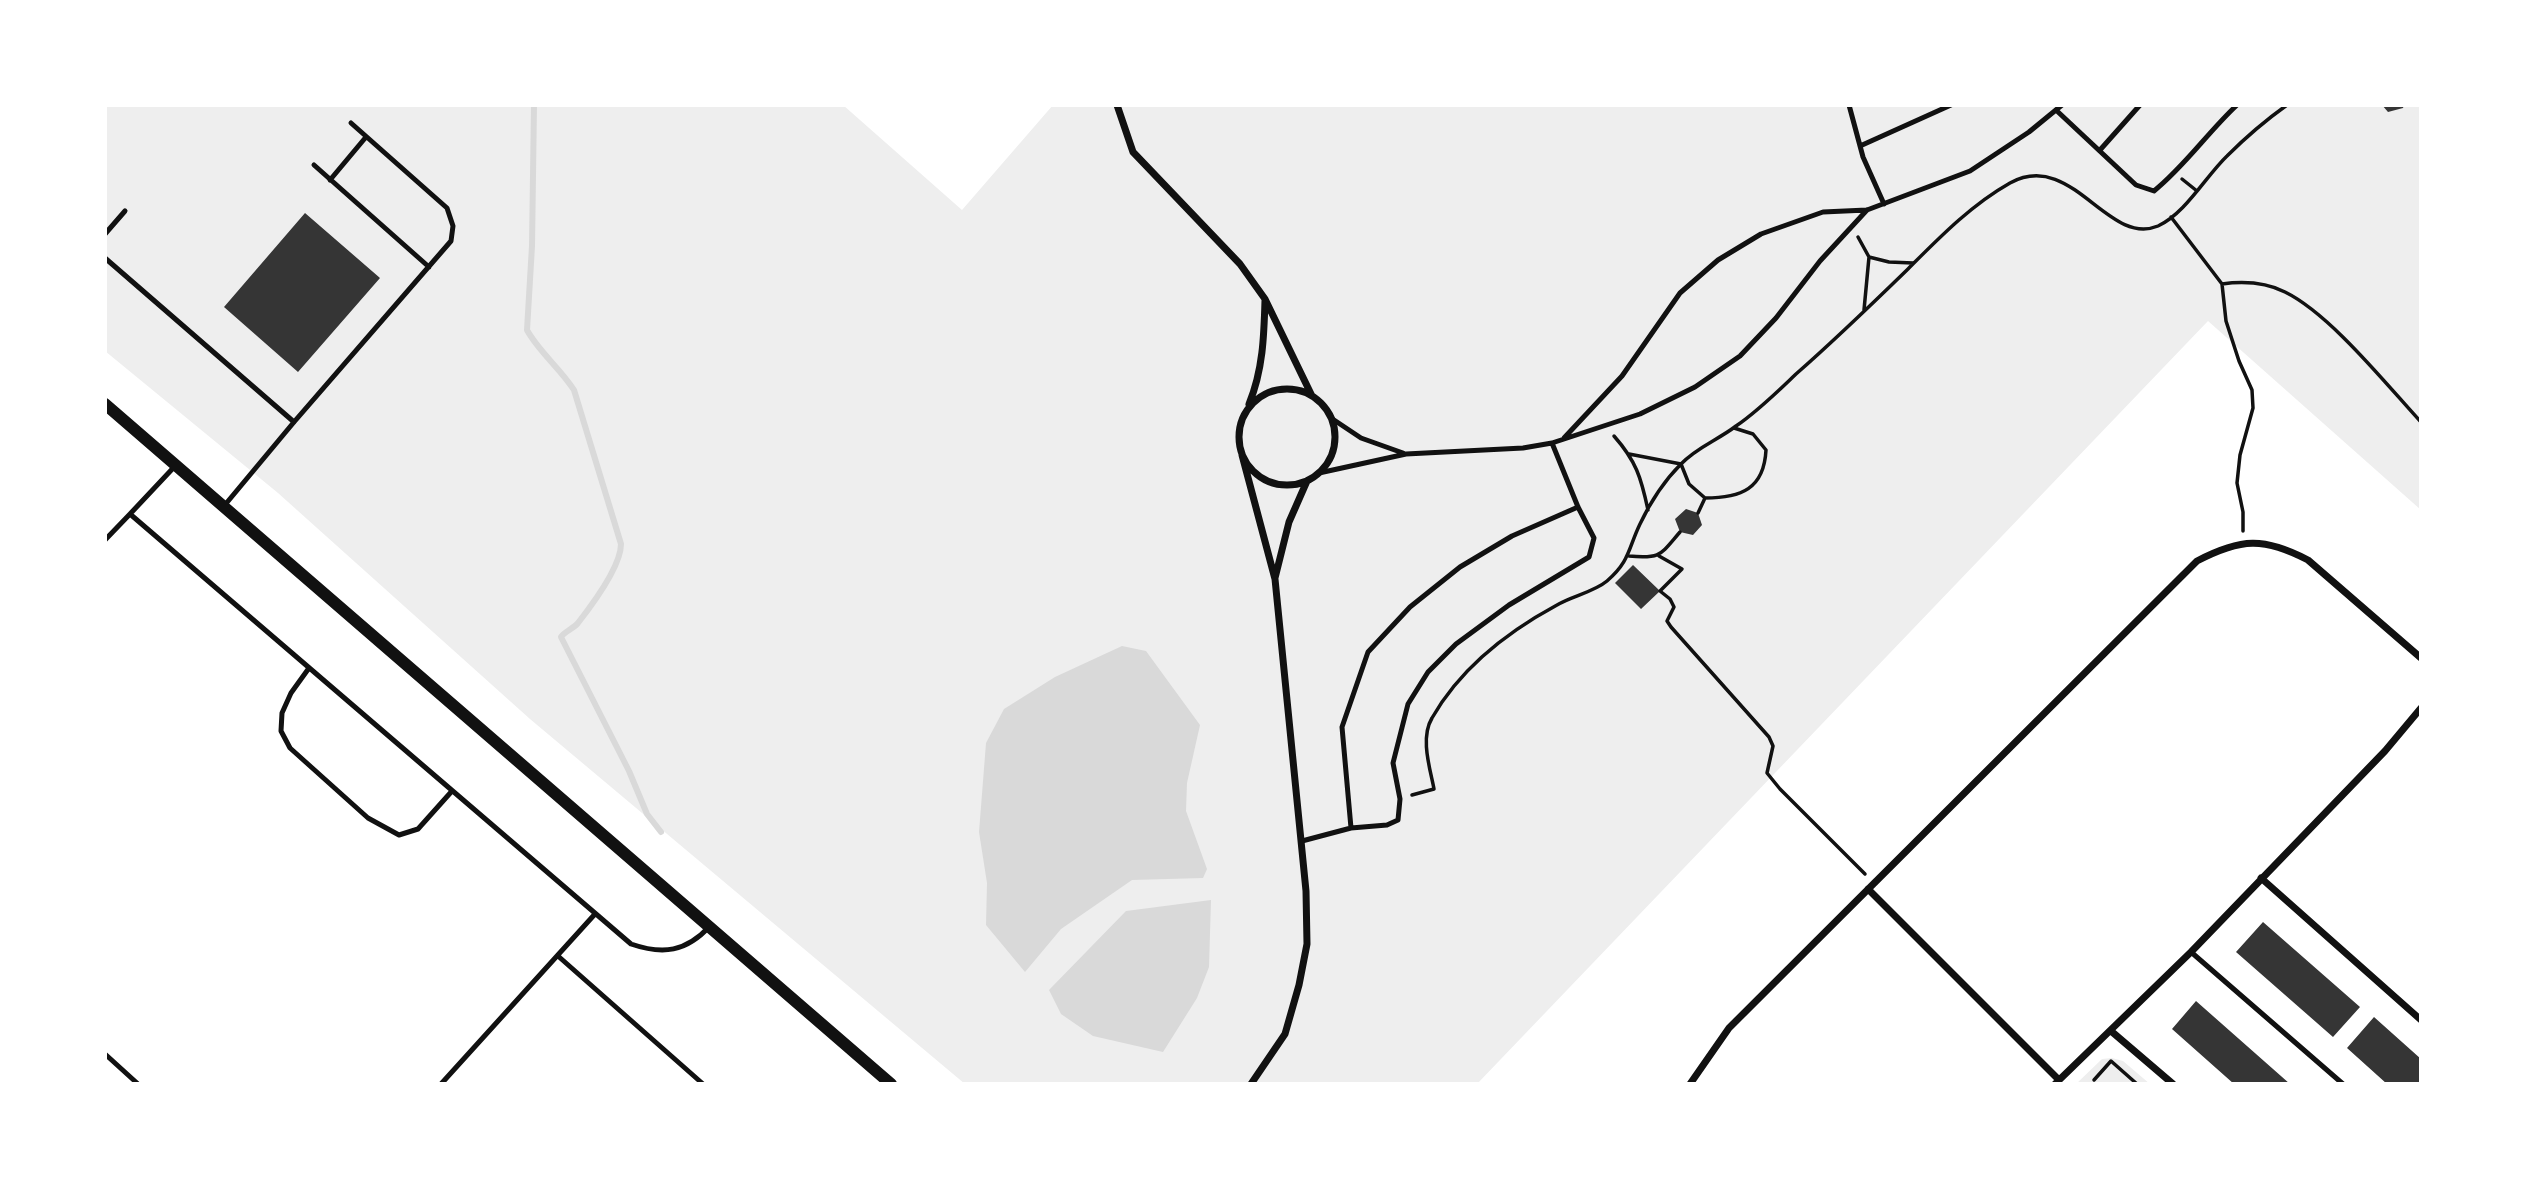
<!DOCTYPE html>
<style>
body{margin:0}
#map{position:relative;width:2526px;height:1189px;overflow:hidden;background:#fff;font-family:"Golos Text",sans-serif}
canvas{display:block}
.frame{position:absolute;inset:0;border:107px solid #fff;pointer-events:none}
</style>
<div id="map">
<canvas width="2526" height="1189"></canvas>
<div class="frame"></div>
</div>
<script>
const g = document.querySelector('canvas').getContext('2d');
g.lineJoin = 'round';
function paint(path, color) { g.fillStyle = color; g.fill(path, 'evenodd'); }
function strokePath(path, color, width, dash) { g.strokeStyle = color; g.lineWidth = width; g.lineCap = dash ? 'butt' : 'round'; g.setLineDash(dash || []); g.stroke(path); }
paint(new Path2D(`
 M105,105H843L962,210L1053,105H2421V510L2208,321L1477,1084H965L530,719L278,493L105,351Z
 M2112,1058L2123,1061L2150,1084H2076L2102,1059Z`), '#eee');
paint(new Path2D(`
 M1122,646L1146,651L1200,725L1187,783L1186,811L1207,869L1203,878L1132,880L1061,929L1025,972L986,925L987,883L979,832L986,743L1004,709L1055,677Z
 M1211,900L1209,967L1197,998L1163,1052L1093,1036L1061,1014L1049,990L1126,911Z`), '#d9d9d9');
strokePath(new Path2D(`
 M534,105L532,246L527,330C539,352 560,368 574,390L621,544C621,566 592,605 578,623C573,629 565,631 561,637L629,771L647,814L661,832`), '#d9d9d9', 6);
paint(new Path2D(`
 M2382,105H2404L2403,108L2388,112Z
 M305,213L380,278L298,372L224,307Z
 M1686,509L1698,513L1702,525L1693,535L1680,532L1675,519Z
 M1633,565L1660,591L1641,609L1615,583Z
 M2263,922L2360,1007L2333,1037L2236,952Z
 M2196,1001L2290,1084H2234L2172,1029Z
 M2374,1017L2421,1059V1084H2387L2347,1048Z`), '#353535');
strokePath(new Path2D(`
 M2182,179L2197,191
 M2171,217L2222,284L2226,321L2239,361L2252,390L2253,408L2240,455L2237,483L2243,512V531
 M1858,237L1869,257L1864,310
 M1869,257L1889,262L1913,263
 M2222,284C2244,281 2265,282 2285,292C2330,314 2386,384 2421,422
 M1614,436C1636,461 1641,477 1648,510
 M1629,454L1681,464L1689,484L1705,498C1741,498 1764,489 1766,450L1753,434L1734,428
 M1698,513L1705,498
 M1629,556C1661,559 1660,555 1680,532
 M1659,556L1682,569L1660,591L1670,599L1674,607L1667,621L1671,627L1769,737L1773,746L1767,773L1780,789L1865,874
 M1412,795L1434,789C1430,768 1420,738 1432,718C1461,667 1507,632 1557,605C1572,596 1594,592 1607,581C1630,561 1628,549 1640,524C1650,503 1664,481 1681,464C1697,447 1718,440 1736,426C1758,411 1777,392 1796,374C1835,340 1871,305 1908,269C1939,238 1971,205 2010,183C2072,149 2107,247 2158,226C2185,214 2206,176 2227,156C2246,137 2266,120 2287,105
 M2094,1080L2111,1061L2137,1084`), '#111', 3.5);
strokePath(new Path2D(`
 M1849,105L1863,157L1884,204
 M2057,111L2136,185L2154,191C2185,166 2208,132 2237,105
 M1860,146L1951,105
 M2100,150L2140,105
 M314,165L429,267
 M330,180L366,137
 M105,234L125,211
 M105,258L294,422
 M1331,418L1361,438L1403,453
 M1564,438L1622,376L1680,293L1718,260L1761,234L1823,212L1867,210L1970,171L2029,132L2062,105
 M176,465L130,514L631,944C663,955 686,952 710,926
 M1319,473L1406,454L1523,448L1552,443L1640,414L1695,387L1740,356L1776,318L1820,261L1867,210
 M224,506L294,422L451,241L453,226L447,208L351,123
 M105,540L130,514
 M309,668L291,693L282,713L281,731L290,748L368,818L399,835L418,829L452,791
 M1351,828L1342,727L1368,652L1410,607L1460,567L1512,536L1578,507
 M1302,841L1351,828L1387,825L1398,820L1400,799L1393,763L1408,704L1428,672L1456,644L1509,605L1589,557L1594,538L1578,507L1552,443
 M2191,952L2343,1084
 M558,956L703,1084
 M105,1054L138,1084
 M441,1084L595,914`), '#111', 5);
strokePath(new Path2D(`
 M1117,105L1133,152L1240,264L1265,299L1312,396
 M1239 437a48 48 0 1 1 96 0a48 48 0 1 1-96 0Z
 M1249,404C1263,370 1264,336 1265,300
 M1242,455L1275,579L1306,891L1307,944L1299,985L1285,1034L1251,1084
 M1275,578L1289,522L1307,481
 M2261,878L2421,1020
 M1868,889L2059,1080
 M2111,1031L2173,1084
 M1690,1084L1729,1028L2197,561C2241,538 2264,537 2308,560L2421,658
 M2055,1084L2191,952L2385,751L2421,708`), '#111', 7);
strokePath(new Path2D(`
 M105,404L891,1084`), '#111', 12);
</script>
